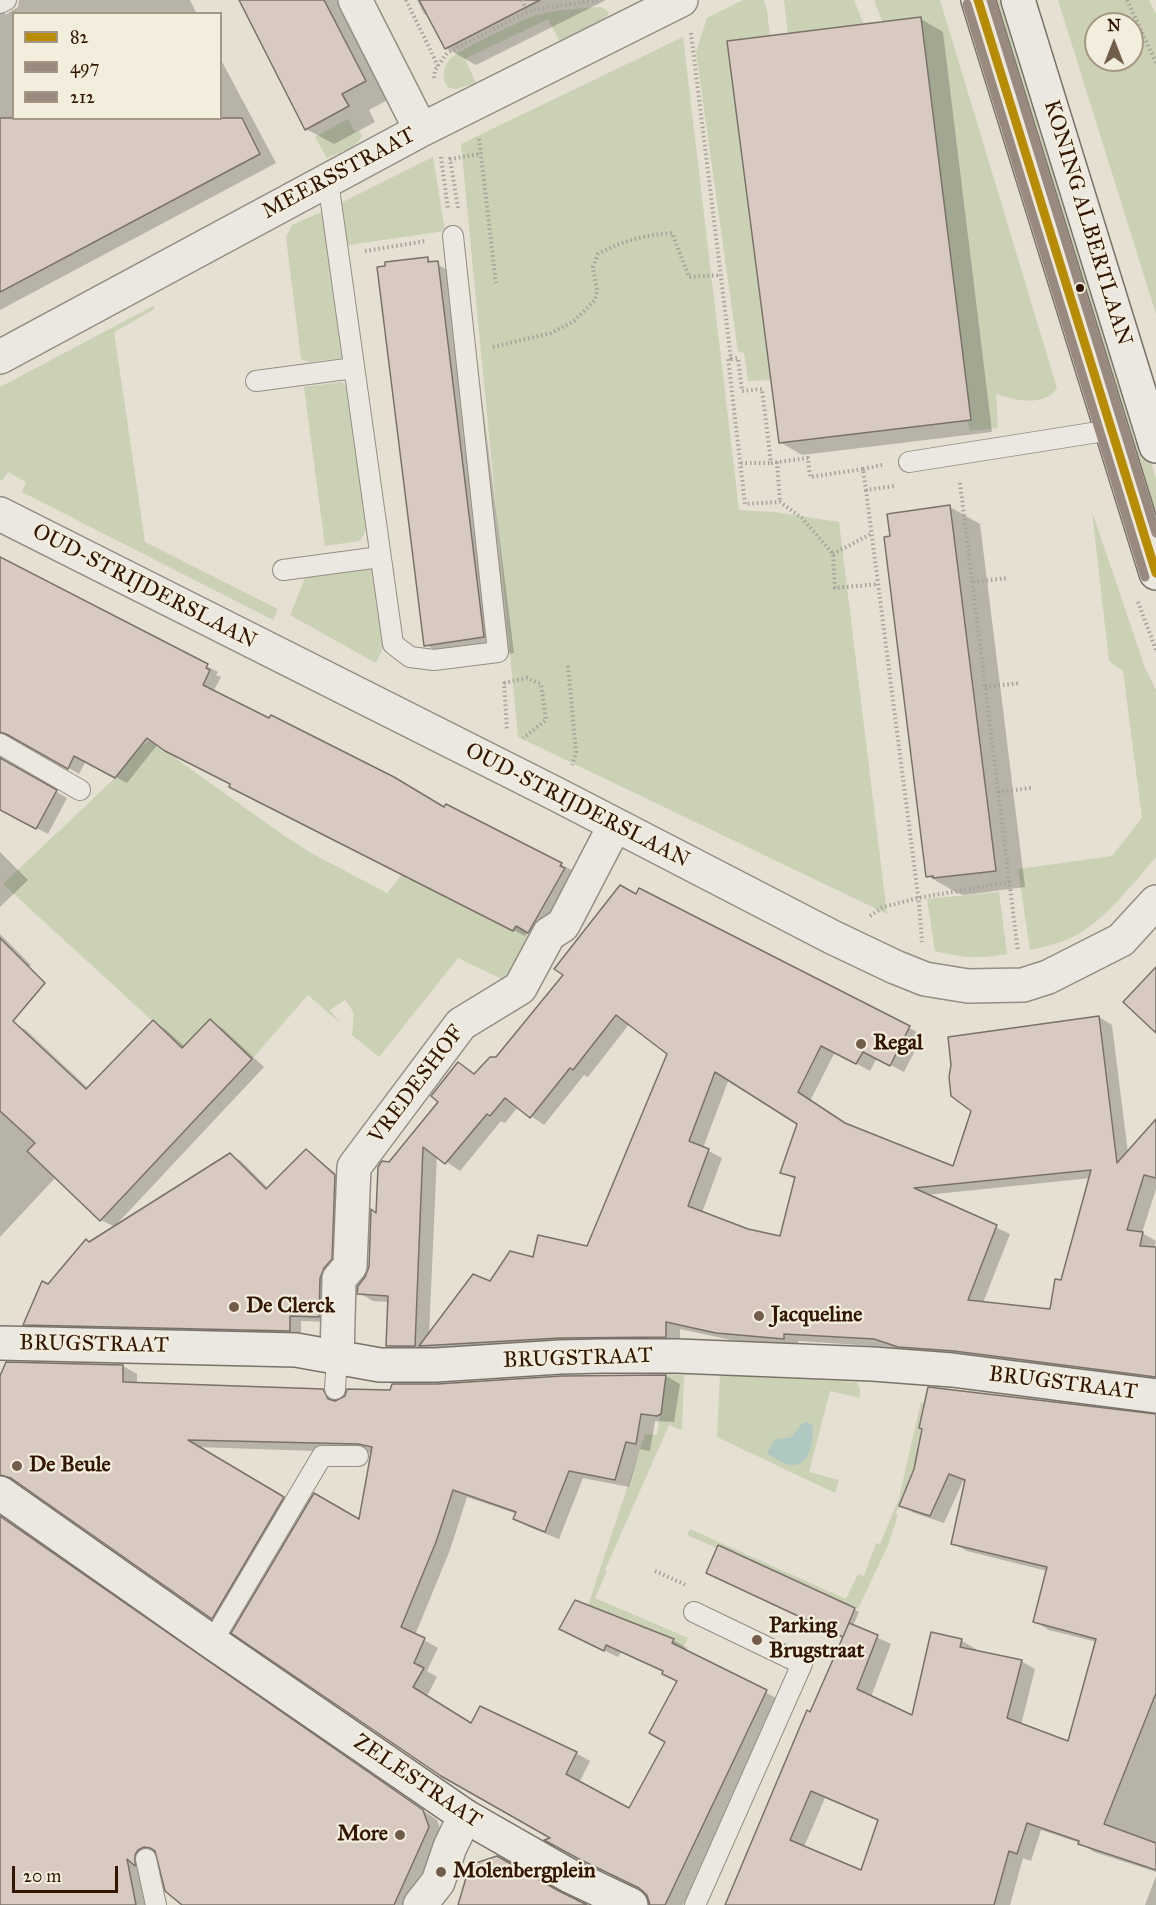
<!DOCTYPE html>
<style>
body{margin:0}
#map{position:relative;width:1156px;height:1905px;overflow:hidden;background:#e5e0d2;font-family:"IM FELL Great Primer",serif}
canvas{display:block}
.legend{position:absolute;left:12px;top:12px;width:210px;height:108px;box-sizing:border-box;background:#f3eddd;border:2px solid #a69785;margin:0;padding:8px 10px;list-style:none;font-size:18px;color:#331600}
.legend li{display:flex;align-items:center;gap:12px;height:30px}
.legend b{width:30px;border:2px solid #a69785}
.north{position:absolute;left:1084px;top:12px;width:60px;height:60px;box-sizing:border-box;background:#f3eddd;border:2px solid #a69785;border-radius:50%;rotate:0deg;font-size:16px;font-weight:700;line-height:24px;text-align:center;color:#331600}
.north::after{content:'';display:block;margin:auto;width:21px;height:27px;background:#715d4a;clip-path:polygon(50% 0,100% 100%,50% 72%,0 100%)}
.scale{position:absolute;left:12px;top:1866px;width:106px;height:27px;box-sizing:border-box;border:3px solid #331600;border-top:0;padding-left:8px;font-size:18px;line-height:21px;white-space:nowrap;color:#331600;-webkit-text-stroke:4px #f3eddd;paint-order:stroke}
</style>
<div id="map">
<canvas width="1156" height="1905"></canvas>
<ul class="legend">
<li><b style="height:8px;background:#b88c00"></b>82</li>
<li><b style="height:8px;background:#998a80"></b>497</li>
<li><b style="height:8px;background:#998a80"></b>212</li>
</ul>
<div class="north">N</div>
<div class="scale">20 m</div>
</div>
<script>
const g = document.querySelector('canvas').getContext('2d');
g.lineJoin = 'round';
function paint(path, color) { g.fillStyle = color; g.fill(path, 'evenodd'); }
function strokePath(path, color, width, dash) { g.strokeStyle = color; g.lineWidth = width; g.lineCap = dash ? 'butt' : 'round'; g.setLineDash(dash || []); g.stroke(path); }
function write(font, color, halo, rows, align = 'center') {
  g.font = font + ' "IM FELL Great Primer",serif'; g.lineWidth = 4.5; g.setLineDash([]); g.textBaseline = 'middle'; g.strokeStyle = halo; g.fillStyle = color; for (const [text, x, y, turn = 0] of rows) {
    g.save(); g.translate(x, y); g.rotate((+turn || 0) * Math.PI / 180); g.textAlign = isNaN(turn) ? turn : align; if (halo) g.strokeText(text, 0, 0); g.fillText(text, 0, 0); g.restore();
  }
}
paint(new Path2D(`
 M743,0H764L767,11L770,36L788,34L784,0H854L864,25L883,23L874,0H940L1057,388C1044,408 1014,400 996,394L998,428L970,431L967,420L771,380L748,381L744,353L738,352L696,52L707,18Z
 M991,0H1007L1156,479V534Z
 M1058,0H1149L1156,15V314ZM1096,24H1132V60H1096Z
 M601,7L609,12L606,18L560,42L548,19L465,59L476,83L456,89L448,88C442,78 442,68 450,59C458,50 524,19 537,15C557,10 580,8 601,7Z
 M683,37L739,510L774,512L839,522L887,914L518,737L461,144Z
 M348,119L355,132L359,130L362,136C356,148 340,152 327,158L315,137Z
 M433,157L445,231L348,245L341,203Z
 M326,210L345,352L341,358L309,362L301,359L286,237L292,225Z
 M153,306L155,309L114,332L145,542L278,609L273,620L22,492L26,482L8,472L2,481L0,480V387Z
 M342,382L351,393L368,527L360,541L325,546L304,387Z
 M1092,511L1145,668L1156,690V857C1133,883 1111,913 1083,931C1067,942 1048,946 1030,950L1018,869L1112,856L1142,818L1123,671L1109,661Z
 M377,567L386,641L376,663L290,615L306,576Z
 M150,740L286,837L313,854L387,893L405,871L482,916L512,931L515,927L531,934L504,980L458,958L379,1057L352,1035L354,1013L345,1000L330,1010L340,1023L308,995L252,1059L210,1019L182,1048L3,884L115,778L136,751Z
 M999,892L1007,954C977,959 964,958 935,951L927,899Z
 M666,1374L684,1375L682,1430L669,1425L605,1570L607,1571L595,1598L688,1638L683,1648L672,1642L673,1639L588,1605L645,1434L657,1435Z
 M720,1375L857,1382L860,1389V1398L830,1391L809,1472L839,1480L835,1493L717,1437Z
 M921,1402L925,1404L914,1470L896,1513L898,1515L888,1545L858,1609L718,1546L717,1548L687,1535L690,1529L846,1599L858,1574L864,1576L876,1543L880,1544L899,1498Z`), '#cad1b4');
paint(new Path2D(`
 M807,1422L813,1426C813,1440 811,1466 791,1465C784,1464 775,1458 768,1454L767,1452L775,1439L790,1438L802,1424Z`), '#b0c8c2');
paint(new Path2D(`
 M0,0L6,6L5,15L18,7L19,0H190L197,14H14V118H220V58L276,163L0,310Z
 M241,0H342L393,97L369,110L375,122L334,144L306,129Z
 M417,0H606L476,65L446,48L430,17L424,14Z
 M921,19L943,32L992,432L802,455L780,442Z
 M427,259L467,280L514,653L456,662L426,645L387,267Z
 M950,507L980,524L1025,887L964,895L957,893L928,876Z
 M0,559L218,672L216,675L221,677L213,692L572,870L570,873L575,876L540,938L528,931L525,936L242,793L232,784L158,744L127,783L86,761L79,774L19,739L12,738L5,740L0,746Z
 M0,754L5,762L67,798L48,834L0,809Z
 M0,852L28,880L0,907Z
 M639,890L923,1035L904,1072L877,1058L870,1071L835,1052L810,1101L848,1126L954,1168L1099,1017L1112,1025L1128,1153L1156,1121V1189L1142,1233L1156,1241L1148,1277L1156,1293V1378L1136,1376L1135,1380L913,1354L889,1347L798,1341V1346L731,1340L680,1329V1344L401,1353L387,1345L389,1302L373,1301L359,1293L370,1267L377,1214L390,1163L440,1101L459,1064L476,1074L497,1058ZM630,1023L669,1053L588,1248L534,1259L490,1282L429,1335L437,1155L460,1171L501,1121L505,1123L518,1107L544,1125L584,1075L588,1077ZM729,1079L798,1123L782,1172L796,1180L781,1238L747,1230L702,1213L722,1158L703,1148ZM1091,1178L1062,1282L1051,1310L983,1303L1010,1234L926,1195Z
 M0,934L31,965L0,996Z
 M210,1021L222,1028L264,1067L115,1226L230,1155L241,1161L269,1189L306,1151L317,1158L346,1182L330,1322L301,1321V1337L35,1330L25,1324L48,1285L90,1243L115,1227L101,1220L56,1177L0,1237V1039L13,1023L26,1030L89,1089L153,1022L165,1029L185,1047Z
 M123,1366L137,1374V1383L323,1390L338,1401L437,1385L561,1377L666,1376L680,1384L674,1422L655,1421L650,1451L640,1449L629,1487L583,1478L559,1539L529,1527L515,1519L517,1514L467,1497L450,1550L415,1635L438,1648L427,1671L437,1677L427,1696L472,1724L576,1753L590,1761L579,1783L630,1810L666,1742L679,1681L665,1672L621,1652L618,1657L575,1637L673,1640L687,1648L686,1651L780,1700L683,1905H651L648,1894L644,1890L593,1866L548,1840L553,1838L233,1632L360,1522L373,1453L197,1447L297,1507L226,1626L18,1482L7,1483L0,1489V1373Z
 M1156,1416V1872L1094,1852L1080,1843L1041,1830L1031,1861L1023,1858L1010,1905H726L845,1637L713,1576L854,1609L859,1612L853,1626L891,1644L871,1697L913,1717L942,1636L962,1641L976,1649L975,1652L1021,1661L1035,1669L1021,1725L1069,1743L1097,1642L1049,1630L1035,1622L1047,1571L967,1551L952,1543L966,1482L963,1481L944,1523L914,1513L901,1505L915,1470ZM825,1798L880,1821L861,1872L804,1847Z
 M0,1516L437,1820L442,1833L411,1905H185L159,1855L153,1857L148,1905H0Z
 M1156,1876V1905H1145Z`), '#0003');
const building = new Path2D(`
 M239,0H324L366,81L342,94L349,106L305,130Z
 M419,0H540L445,49Z
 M921,17L971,420L779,443L727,41Z
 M0,118H242L260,154L0,292Z
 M428,257V262L438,261L484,637L424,646L377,267L385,266V262Z
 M950,505L996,871L933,878V876L926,877L884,537L890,536L887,514Z
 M0,557L208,664L206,668L210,670L203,685L269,718L271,715L394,777L444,807L446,804L562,863L560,866L565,868L528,933L516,926L513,931L229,787L230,784L165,751L147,738L115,778L74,756L68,769L6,734L0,732Z
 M0,758L57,790L36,829L0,810Z
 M620,885L636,894L639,888L910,1026L890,1066L863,1052L856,1064L821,1046L798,1092L845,1123L953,1166L971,1111L951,1096L949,1077L951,1065L948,1037L1099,1016L1117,1163L1156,1119V1178L1144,1175L1127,1230L1143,1232L1140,1246L1156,1247V1377L954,1351L898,1347L874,1339L784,1334V1339L716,1333L666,1322V1337L560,1338L419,1346L473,1274L490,1281L510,1251L533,1257L538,1235L587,1246L667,1054L616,1015L573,1070L570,1068L530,1118L505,1098L490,1116L487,1114L445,1164L423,1147L415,1346H386L388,1296L357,1294L358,1286L365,1277L369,1267L371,1209L376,1213L378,1167L382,1161L389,1162L438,1102L431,1096L458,1062L474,1074L490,1057H496L563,975L554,969ZM715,1072L797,1124L780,1173L795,1177L780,1236L748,1229L688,1206L709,1149L689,1141ZM1091,1170L1061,1280L1055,1279L1050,1309L968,1300L997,1225L914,1188Z
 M0,938L45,983L13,1021L86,1089L153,1020L182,1048L210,1019L252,1059L100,1221L27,1151L35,1143L0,1111Z
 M1156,967V1033L1123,1002Z
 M306,1149L335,1175L332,1259L324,1268L320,1278L319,1317L290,1316V1331L23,1325L42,1281L48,1284L86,1239L89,1242L230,1153L266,1189Z
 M6,1362L123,1365V1382L323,1389L328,1399L335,1401L345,1396L347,1389L390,1390L392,1384H437L561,1376L666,1375L661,1414L657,1416L641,1414L636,1444L626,1442L615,1480L569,1471L545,1532L513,1519L516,1512L453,1490L436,1542L401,1627L425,1638L414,1663L424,1668L413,1687L471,1723L480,1706L577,1752L566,1774L629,1808L665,1742L649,1733L677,1681L662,1674L663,1671L606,1645L604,1651L559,1629L575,1600L674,1639L672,1643L767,1690L665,1905H650L647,1895L639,1888L577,1858L544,1840L550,1838L441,1776L231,1633L314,1493L359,1519L372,1447L358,1444L188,1440L284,1497L212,1619L11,1478L0,1475V1376Z
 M928,1387L1156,1414V1693L1104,1824L1156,1843V1870L1078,1844L1079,1841L1027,1823L1017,1854L1009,1851L994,1905H725L807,1710L810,1712L849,1623L878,1635L857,1689L912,1715L931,1632L962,1639L960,1647L1022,1660L1007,1718L1068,1741L1096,1639L1033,1622L1047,1567L951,1544L965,1480L949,1474L930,1516L899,1506L914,1469L922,1429L919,1428ZM811,1791L878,1820L861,1870L790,1840Z
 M0,1516L423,1810L429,1827L394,1905H182L165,1891L155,1851L150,1848L144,1847L138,1850L135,1855V1866L127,1859L136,1905H0Z
 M718,1545L855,1608L843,1637L706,1573Z
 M497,1856L559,1891L587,1905H458L466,1878L476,1863Z`);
paint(building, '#d8cac1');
strokePath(building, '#7a7268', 1.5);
const lane = new Path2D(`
 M0,3L6,0
 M328,181L393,644L410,657L434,660L498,652L453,236
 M256,381L354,368
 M909,462L1111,430
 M283,570L380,557
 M0,744L80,790
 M335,1389L337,1358
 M694,1612L802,1664L695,1905
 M212,1642L322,1456H358
 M146,1859L156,1905`);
const street = new Path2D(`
 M355,0L421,130
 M0,357L421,130L681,0
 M0,514L556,794L832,937L895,967L925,979L968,986L1023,985L1048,977L1121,940L1156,902
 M337,1358L339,1279L350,1266L354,1167L461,1024L520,988L549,934L563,925L615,825
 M420,1905L438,1882L450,1847L465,1816`);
const secondary = new Path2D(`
 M978,0L1156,573
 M1018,0L1156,446
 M0,1343L296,1350L380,1365H436L560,1357L602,1356H677L873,1364L952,1370L1156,1396
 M0,1493L212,1642L465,1816L568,1875L631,1905`);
strokePath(lane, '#948e83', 22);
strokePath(street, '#948e83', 36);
strokePath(secondary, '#7a7268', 36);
strokePath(new Path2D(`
 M406,0L438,66
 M522,0L527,12
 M1127,0L1156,63
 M691,33L731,359L738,358L742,391L762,389L771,463L808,458L810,477L863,469L866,490L894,486
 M434,78L435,70L447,53L515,18L533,10L598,0
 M479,139L496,283
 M441,157L448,209
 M458,208L450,159L480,154
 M365,251L426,241
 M493,347L551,333L574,321L595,300L597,290L593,267L598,254C622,241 644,235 672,233L689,277L721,275
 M731,359L728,358L745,504L780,502L802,518L833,554L835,588L878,584
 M777,462L780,502
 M741,463H771
 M863,469L882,465
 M960,483L1018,952
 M866,490L919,903L922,942
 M833,554L871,534
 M973,582L1008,578
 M1138,602L1156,650
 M568,666L576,752L572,765
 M504,682L507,731
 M504,683L527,678L541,684L546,720L523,738
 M985,687L1020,683
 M998,792L1031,788
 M870,916L883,907L918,898L1010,882
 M655,1571L686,1585`), '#a6a19a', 4, [1.5, 3]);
strokePath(lane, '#ebe8e1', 20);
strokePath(street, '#ebe8e1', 33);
strokePath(secondary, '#ebe8e1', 33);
strokePath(new Path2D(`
 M978,0L1156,573`), '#b88c00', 9);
strokePath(new Path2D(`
 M967,4L1145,577`), '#998a80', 9);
strokePath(new Path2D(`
 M991,0L1156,533`), '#998a80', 9);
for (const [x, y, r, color] of [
 [1080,288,5,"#331600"],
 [861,1044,6,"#715d4a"],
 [234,1307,6,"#715d4a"],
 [759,1316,6,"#715d4a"],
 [17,1466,6,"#715d4a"],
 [757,1640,6,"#715d4a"],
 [400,1835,6,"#715d4a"],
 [441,1872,6,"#715d4a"]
]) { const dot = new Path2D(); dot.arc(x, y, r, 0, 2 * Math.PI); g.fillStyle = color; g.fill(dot); strokePath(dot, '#f3eddd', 2); }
write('22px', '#331600', '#f3eddd', [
 ["MEERSSTRAAT",339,174,-28],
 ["KONING ALBERTLAAN",1087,223,73],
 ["OUD-STRIJDERSLAAN",144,587,27],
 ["OUD-STRIJDERSLAAN",577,806,27],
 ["VREDESHOF",417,1085,-53],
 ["BRUGSTRAAT",94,1345,1],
 ["BRUGSTRAAT",578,1359,-2],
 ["BRUGSTRAAT",1063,1384,7],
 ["ZELESTRAAT",417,1782,34]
]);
write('bold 22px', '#331600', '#f3eddd', [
 ["Regal",873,1044],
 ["De Clerck",246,1307],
 ["Jacqueline",771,1316],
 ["De Beule",29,1466],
 ["Parking",769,1627],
 ["Brugstraat",769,1652],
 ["More",388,1835,"right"],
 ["Molenbergplein",453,1872]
], 'left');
</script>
